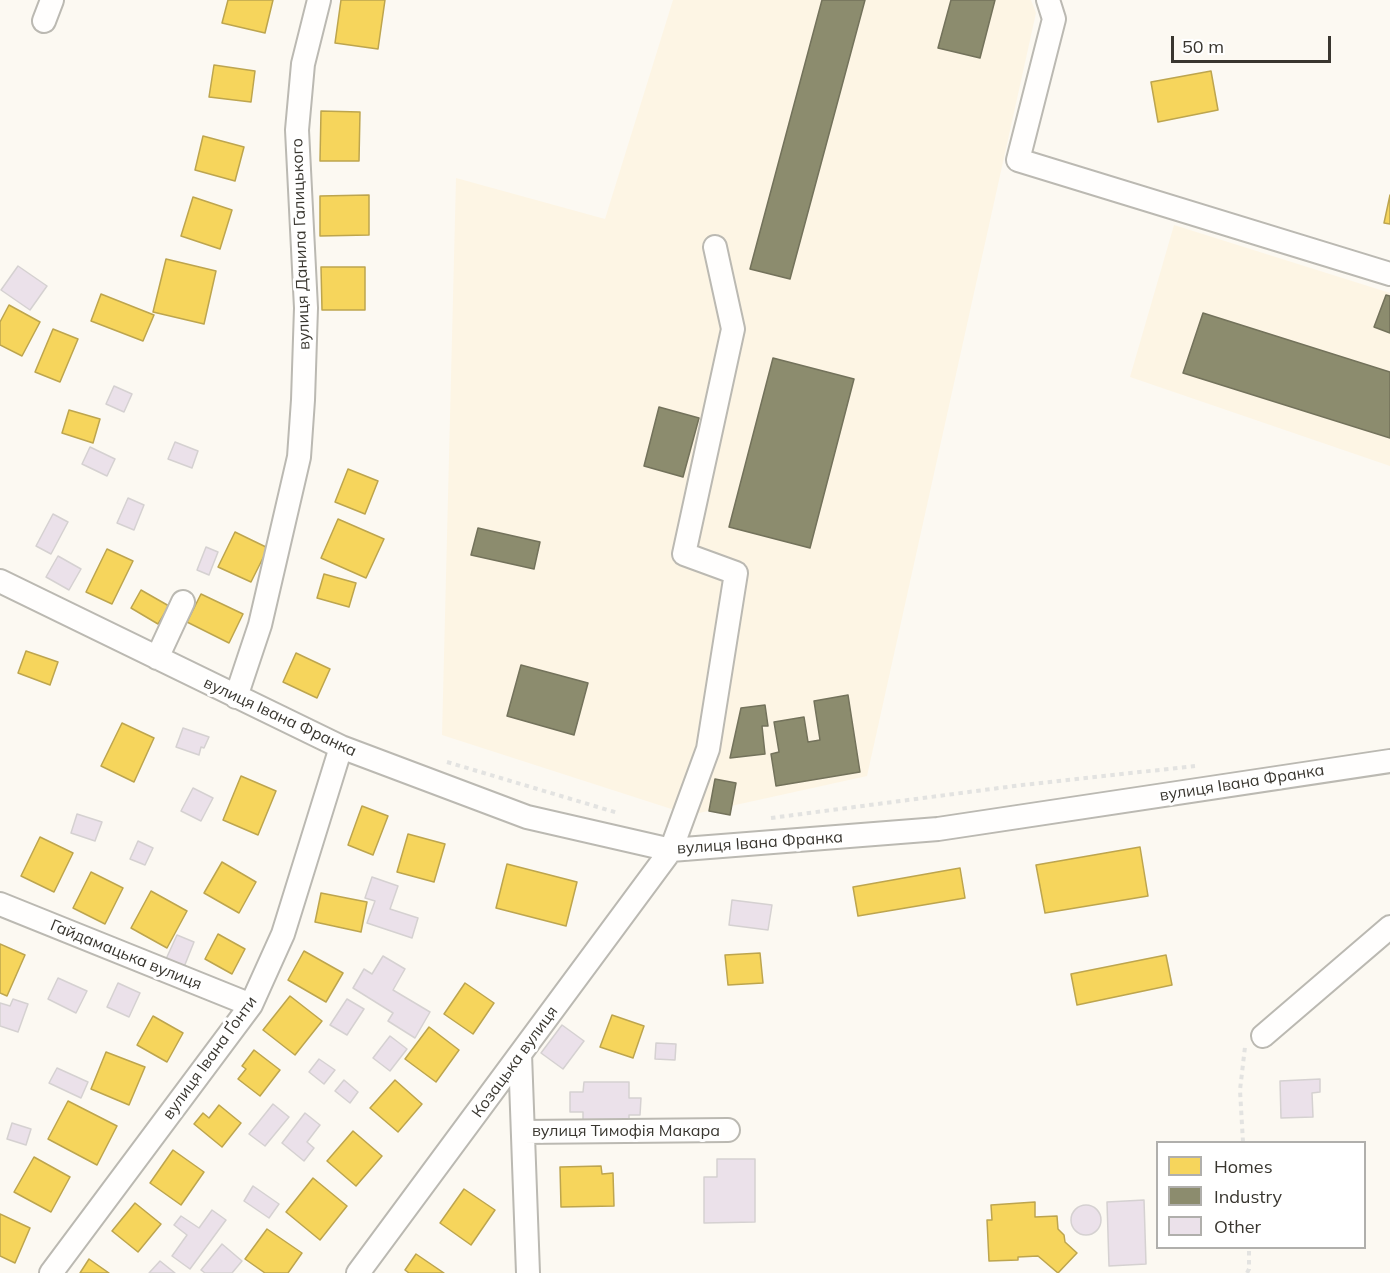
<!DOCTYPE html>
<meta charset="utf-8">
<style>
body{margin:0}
#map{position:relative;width:1390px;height:1273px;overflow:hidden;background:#fcf9f2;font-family:Mulish,sans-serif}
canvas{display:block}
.legend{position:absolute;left:1156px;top:1141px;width:210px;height:108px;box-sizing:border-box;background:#fff;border:2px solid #b0afac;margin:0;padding:8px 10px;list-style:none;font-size:18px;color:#39362f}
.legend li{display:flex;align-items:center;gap:12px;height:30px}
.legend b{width:30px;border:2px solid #b0afac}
.scale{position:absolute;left:1171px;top:36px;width:160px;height:27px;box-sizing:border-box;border:3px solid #39362f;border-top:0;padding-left:8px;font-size:18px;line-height:21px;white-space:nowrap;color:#39362f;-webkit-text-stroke:4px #fff;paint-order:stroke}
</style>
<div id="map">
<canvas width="1390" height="1273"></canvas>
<ul class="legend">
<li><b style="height:16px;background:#f6d55c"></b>Homes</li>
<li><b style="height:16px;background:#8c8c6e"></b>Industry</li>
<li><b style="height:16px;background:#ebe1ea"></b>Other</li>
</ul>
<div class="scale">50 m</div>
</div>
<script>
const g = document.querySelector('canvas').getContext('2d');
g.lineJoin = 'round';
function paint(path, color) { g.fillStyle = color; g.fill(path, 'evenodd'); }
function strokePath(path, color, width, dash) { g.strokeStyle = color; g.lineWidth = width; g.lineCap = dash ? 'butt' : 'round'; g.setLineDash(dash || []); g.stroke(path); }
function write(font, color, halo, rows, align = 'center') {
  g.font = font + ' Mulish,sans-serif'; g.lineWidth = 6; g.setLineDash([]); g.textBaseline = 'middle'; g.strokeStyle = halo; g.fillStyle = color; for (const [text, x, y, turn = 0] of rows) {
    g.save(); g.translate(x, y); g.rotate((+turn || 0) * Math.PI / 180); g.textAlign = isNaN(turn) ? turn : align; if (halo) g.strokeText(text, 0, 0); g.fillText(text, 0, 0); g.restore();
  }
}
paint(new Path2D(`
 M673,0H1031L1036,13L867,776L690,815L442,735L456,178L605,219Z
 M1174,225L1390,293V466L1130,377Z`), '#fdf5e4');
const homes = new Path2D(`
 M228,0H273L265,33L222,23Z
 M341,0H385L378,49L335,43Z
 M214,65L255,71L251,102L209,97Z
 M1211,71L1218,110L1158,122L1151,82Z
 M321,111L360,112L359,161H320Z
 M203,136L244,147L235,181L195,170Z
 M369,195V235L320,236V196Z
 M1390,195V224L1384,223Z
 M193,197L232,210L220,249L181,236Z
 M166,259L216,271L204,324L153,312Z
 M321,267H365V310H322Z
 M101,294L154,315L143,341L91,321Z
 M9,305L40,322L22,356L0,345V322Z
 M53,329L78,339L60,382L35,372Z
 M69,410L100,419L93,443L62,433Z
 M348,469L378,481L365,514L335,502Z
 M338,519L384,539L366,578L321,558Z
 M235,532L268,548L251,582L218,567Z
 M107,549L133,561L112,604L86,592Z
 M324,574L356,583L349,607L317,598Z
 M141,590L169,606L158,624L131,608Z
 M201,594L243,614L229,643L187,622Z
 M26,651L58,662L50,685L18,673Z
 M296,653L330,669L317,698L283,682Z
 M122,723L154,738L134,782L101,766Z
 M241,776L276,791L258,835L223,820Z
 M362,806L388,816L373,855L348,845Z
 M408,834L445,844L434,882L397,872Z
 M40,837L73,853L54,892L21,876Z
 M1140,847L1148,896L1045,913L1036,865Z
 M222,862L256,882L239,913L204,893Z
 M507,864L577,882L566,926L496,908Z
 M960,868L965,898L858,916L853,887Z
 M91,872L123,888L105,924L73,908Z
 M151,891L187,911L167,948L131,928Z
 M321,893L367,902L361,932L315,922Z
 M218,934L245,949L232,974L205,959Z
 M0,944L25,955L7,996L0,993Z
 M304,951L343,973L326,1002L288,980Z
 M760,953L763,983L728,985L725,955Z
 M1166,955L1172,985L1077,1005L1071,974Z
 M465,983L494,1003L473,1034L444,1014Z
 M290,996L322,1021L295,1055L263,1030Z
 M612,1015L644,1026L633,1058L600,1047Z
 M153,1016L183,1033L167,1062L137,1045Z
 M429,1027L459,1050L436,1082L405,1059Z
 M254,1050L280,1070L260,1096L238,1079L246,1069L242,1066Z
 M106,1052L145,1067L129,1105L91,1089Z
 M395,1080L422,1104L398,1132L370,1108Z
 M68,1101L117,1126L97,1165L48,1139Z
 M219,1105L241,1123L222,1147L194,1124L203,1113L209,1118Z
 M353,1131L382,1156L356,1186L327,1161Z
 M173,1150L204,1172L181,1205L150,1183Z
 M34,1157L70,1177L51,1212L14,1192Z
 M601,1166L602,1174L613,1173L614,1206L561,1207L560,1167Z
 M313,1178L347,1206L320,1240L286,1212Z
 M464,1189L495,1210L471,1245L440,1223Z
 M1035,1202V1217L1057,1216L1058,1229L1064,1235L1065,1242L1077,1253L1058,1273L1038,1256L1018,1257V1260L989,1261L987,1220H992L991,1205Z
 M135,1203L161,1224L138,1252L112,1231Z
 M0,1214L30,1228L15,1263L0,1256Z
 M267,1229L302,1253L288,1273H265L245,1259Z
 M416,1254L444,1273H409L405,1270Z
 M89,1259L109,1273H80Z`);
paint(homes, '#f6d55c');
strokePath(homes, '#bda54e', 1.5);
const industry = new Path2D(`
 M822,0H865L790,279L750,269Z
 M951,0H995L980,58L938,48Z
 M1386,295L1390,296V333L1374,327Z
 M1203,313L1390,372V438L1183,373Z
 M773,358L854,379L810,548L729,527Z
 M659,407L699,418L683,477L644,466Z
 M478,528L540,542L534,569L471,555Z
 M521,665L588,683L574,735L507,716Z
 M848,695L860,772L776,786L771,754L779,752L774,722L804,717L808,742L820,740L814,701Z
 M765,705L768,726H762L765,754L730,758L741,708Z
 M715,779L736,783L730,815L709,811Z`);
paint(industry, '#8c8c6e');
strokePath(industry, '#73725b', 1.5);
const building = new Path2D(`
 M18,266L47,286L30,310L1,290Z
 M114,386L132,394L124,412L106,404Z
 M175,442L198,451L192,468L168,459Z
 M90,447L115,459L107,476L82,464Z
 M128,498L144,505L134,530L117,523Z
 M53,514L68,522L51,554L36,546Z
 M206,547L218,552L209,575L197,570Z
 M58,556L81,569L69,590L46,577Z
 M183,728L209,737L204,748L201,747L199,755L176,747Z
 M193,788L213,798L201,821L181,811Z
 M77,814L102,822L95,841L71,833Z
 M138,841L153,848L145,865L130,859Z
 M372,877L398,886L390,909L418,918L412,938L367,923L375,901L365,898Z
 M732,900L772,905L768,930L729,925Z
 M177,935L194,942L184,967L166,959Z
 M383,956L405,969L393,990L430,1012L415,1038L388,1021L393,1013L353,988L364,969L372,974Z
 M58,978L87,991L76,1013L48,999Z
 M118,983L140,993L129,1017L107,1007Z
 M13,999L28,1004L18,1032L0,1026V1003L10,1006Z
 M347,999L364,1009L347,1035L330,1025Z
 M562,1025L584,1041L563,1069L541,1053Z
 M390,1036L407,1049L390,1071L373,1058Z
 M656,1043L676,1044L675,1060L655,1059Z
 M319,1059L335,1070L324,1084L309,1072Z
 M57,1068L88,1082L81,1098L49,1083Z
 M1320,1079V1092L1312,1093L1313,1117L1281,1118L1280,1081Z
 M344,1080L358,1092L350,1103L335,1091Z
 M584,1082H629V1098H641L640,1115H629V1121L583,1122V1112H570V1092H583Z
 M273,1104L289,1117L265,1146L249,1134Z
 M305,1113L320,1125L307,1142L314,1148L304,1161L282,1143Z
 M12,1123L31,1129L26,1145L7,1139Z
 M717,1159H755V1222L704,1223V1177H717Z
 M253,1186L279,1204L269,1218L244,1201Z
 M1144,1200L1146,1264L1109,1266L1107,1202Z
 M1071 1220a15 15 0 1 1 30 0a15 15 0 1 1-30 0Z
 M212,1210L226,1220L190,1269L172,1256L187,1235L174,1225L181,1216L199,1228Z
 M222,1244L242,1261L232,1273H205L201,1270Z
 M160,1261L175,1273H149Z`);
paint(building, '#ebe1ea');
strokePath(building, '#d5d1d1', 1.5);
const minor = new Path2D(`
 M1048,0L1054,19L1018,160L1390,274
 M44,21L52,0
 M0,581L341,747L527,817L671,850L938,829L1390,761
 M157,658L183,602
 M236,697L260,625L299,457L303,400L306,308L297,130L303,64L319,0
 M0,904L251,1005
 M1263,1036L1390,927
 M520,1054L528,1273
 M523,1132L728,1130
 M51,1273L251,1005L283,934L341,747
 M358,1273L671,850L708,749L736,573L684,554L733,329L715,247`);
strokePath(minor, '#bbb9b2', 26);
strokePath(new Path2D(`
 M447,762L618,813
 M771,818L1022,785L1195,766
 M1243,1142L1240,1090L1245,1047
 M1247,1273L1249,1269V1248`), '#e3e3e1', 4, [4.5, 4.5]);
strokePath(minor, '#fffefd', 22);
write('16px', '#39362f', '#fff', [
 ["вулиця Данила Галицького",301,244,-92],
 ["вулиця Івана Франка",280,717,25],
 ["вулиця Івана Франка",1242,783,-9],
 ["вулиця Івана Франка",760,843,-4],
 ["Гайдамацька вулиця",126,955,22],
 ["вулиця Івана Ґонти",210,1058,-54],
 ["Козацька вулиця",515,1062,-54],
 ["вулиця Тимофія Макара",626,1131]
]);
</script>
